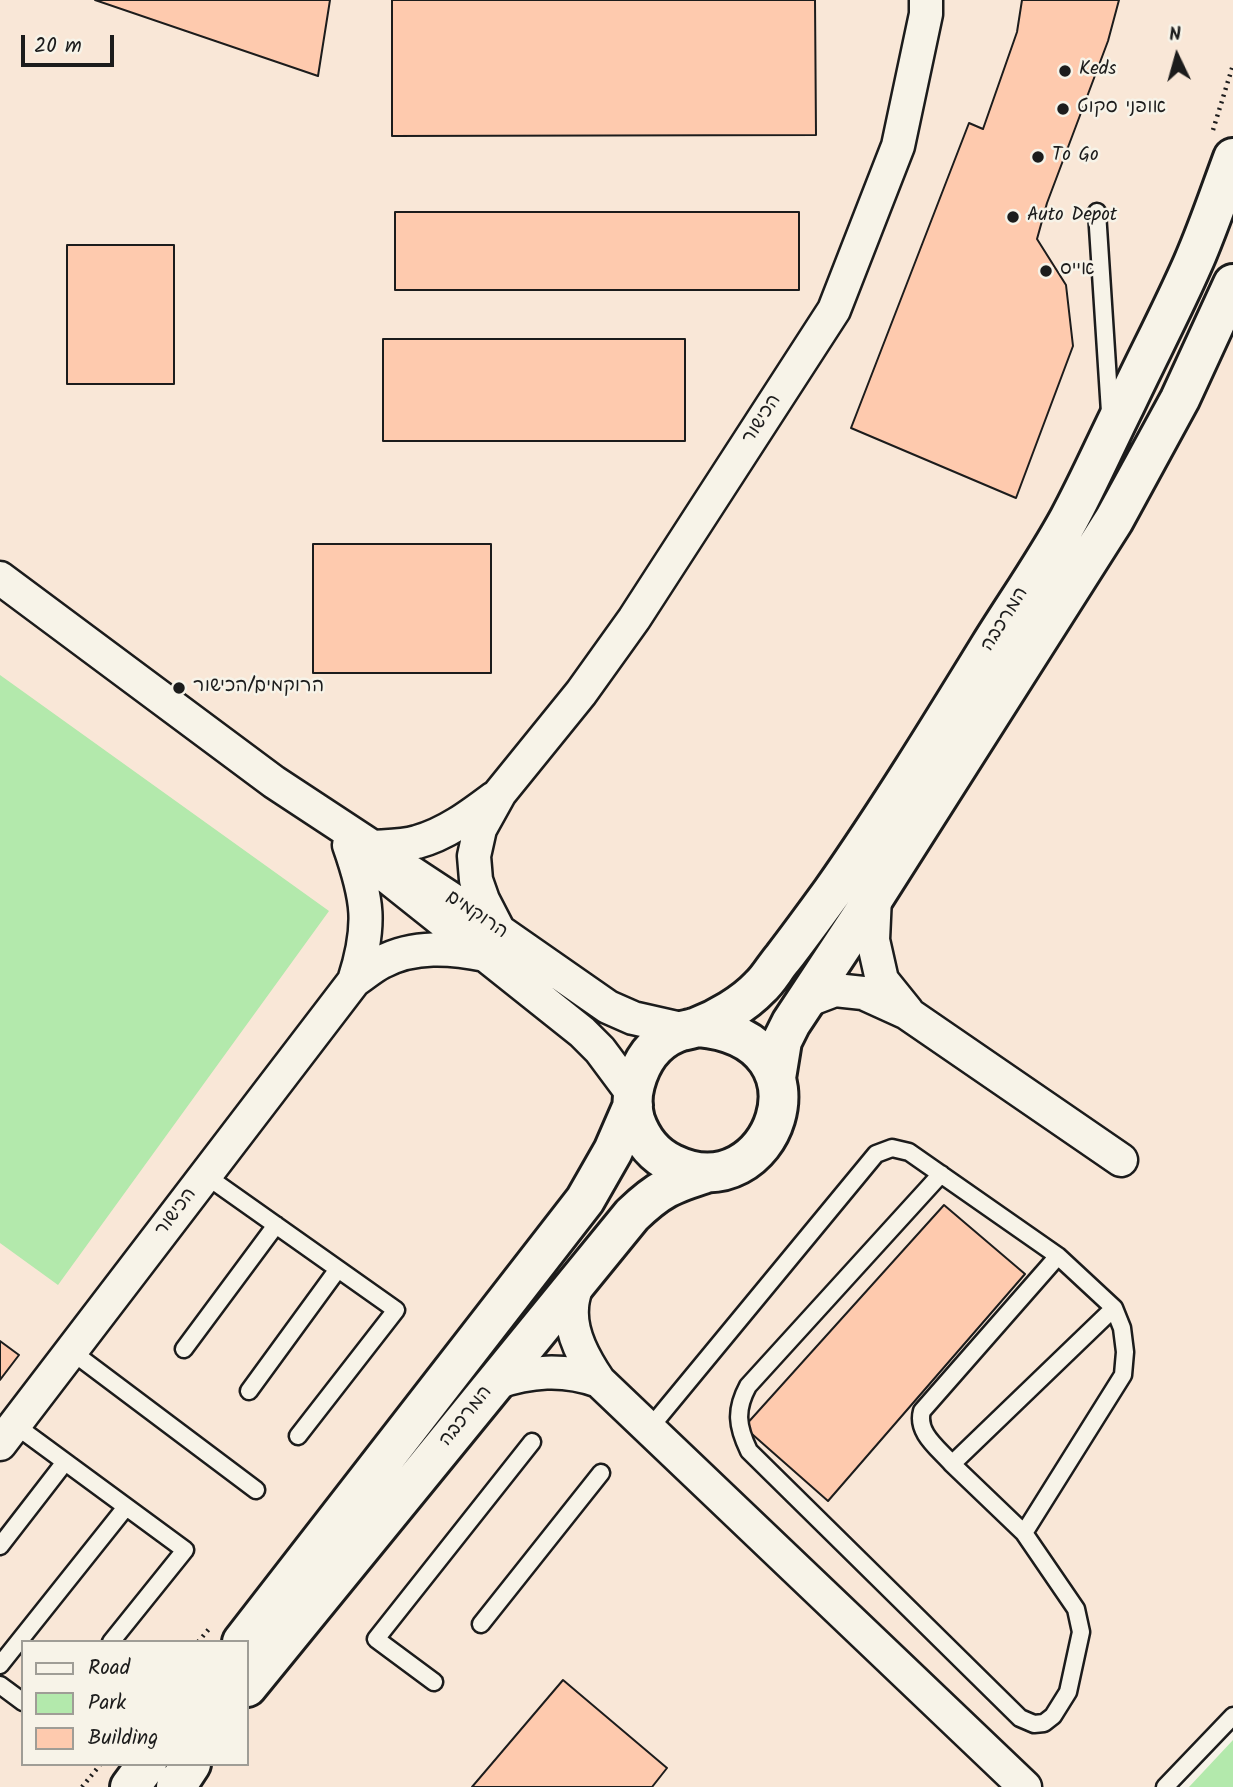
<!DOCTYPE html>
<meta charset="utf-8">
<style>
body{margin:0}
#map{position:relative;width:1233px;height:1787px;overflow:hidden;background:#f7f3e8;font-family:Kalam,sans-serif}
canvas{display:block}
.legend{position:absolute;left:21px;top:1640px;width:228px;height:126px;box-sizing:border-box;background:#f7f3e8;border:2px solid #9f9d96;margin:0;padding:9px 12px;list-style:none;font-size:21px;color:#1c1c1c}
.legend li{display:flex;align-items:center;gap:14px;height:35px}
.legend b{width:35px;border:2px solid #9f9d96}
.north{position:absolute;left:1142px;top:21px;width:70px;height:70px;-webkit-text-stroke:5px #f7f3e8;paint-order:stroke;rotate:355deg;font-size:19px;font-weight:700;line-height:28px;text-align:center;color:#1c1c1c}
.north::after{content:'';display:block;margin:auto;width:24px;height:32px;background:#1c1c1c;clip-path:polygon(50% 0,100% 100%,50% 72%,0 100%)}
.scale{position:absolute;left:21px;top:35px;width:93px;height:32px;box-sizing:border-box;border:4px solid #1c1c1c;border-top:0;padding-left:9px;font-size:21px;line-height:24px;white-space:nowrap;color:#1c1c1c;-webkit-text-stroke:5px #f7f3e8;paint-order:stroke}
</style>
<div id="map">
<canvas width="1233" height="1787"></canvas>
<ul class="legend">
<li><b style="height:9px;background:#f7f3e8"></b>Road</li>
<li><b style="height:19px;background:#b3e9ac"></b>Park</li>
<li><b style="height:19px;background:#fecaae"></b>Building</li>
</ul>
<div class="north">N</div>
<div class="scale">20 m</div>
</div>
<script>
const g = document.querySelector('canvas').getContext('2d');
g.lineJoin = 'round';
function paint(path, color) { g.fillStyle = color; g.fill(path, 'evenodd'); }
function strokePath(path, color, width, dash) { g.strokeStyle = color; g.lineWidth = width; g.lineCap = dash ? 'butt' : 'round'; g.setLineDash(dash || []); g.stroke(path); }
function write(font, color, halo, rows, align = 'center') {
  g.font = font + ' Kalam,"Playpen Sans Hebrew",sans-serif'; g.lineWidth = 5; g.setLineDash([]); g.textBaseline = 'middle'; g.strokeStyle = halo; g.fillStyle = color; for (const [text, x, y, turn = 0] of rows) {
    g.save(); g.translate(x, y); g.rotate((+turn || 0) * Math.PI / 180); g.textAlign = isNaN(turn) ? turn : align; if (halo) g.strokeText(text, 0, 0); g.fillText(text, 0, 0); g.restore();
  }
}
paint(new Path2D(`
 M0,0H1233V1731L1179,1787H0ZM23,1642H247V1764H23Z`), '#f9e7d7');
paint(new Path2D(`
 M0,675L329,911L58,1285L0,1243Z
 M1233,1740V1787H1189Z`), '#b3e9ac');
const building = new Path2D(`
 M95,0H330L318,76Z
 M392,0H815L816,135L392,136Z
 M1022,0H1119L1108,41L1047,203L1037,239L1066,285L1073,346L1016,498L851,428L969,123L983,129L1017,32Z
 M395,212H799V290H395Z
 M67,245H174V384H67Z
 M383,339H685V441H383Z
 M313,544H491V673H313Z
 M944,1205L1025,1274L828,1501L744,1427Z
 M0,1341L19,1355L0,1380Z
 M563,1680L667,1768L652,1787H472Z`);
paint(building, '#fecaae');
strokePath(building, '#1c1c1c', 2);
const lane = new Path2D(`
 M1097,212L1110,412
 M941,1174L748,1386C735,1410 737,1426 749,1451L1020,1718L1034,1724L1044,1723L1053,1716L1068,1692L1081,1632L1076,1609L1024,1533L952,1464L1114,1308
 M205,1175L396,1310L298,1436
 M184,1349L276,1225
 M71,1351L256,1490
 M249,1391L338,1269
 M15,1425L185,1550L111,1642
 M649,1429L876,1154L892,1148L909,1152L1058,1256L1114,1308L1122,1328L1125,1352L1123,1375L1024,1533
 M952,1464C938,1448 916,1433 922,1411L1058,1256
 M0,1546L65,1462
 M481,1624L601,1473
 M0,1665L126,1507
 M434,1682L376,1639L532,1442
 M0,1685L23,1702
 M1165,1787L1233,1716`);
const street = new Path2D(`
 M0,578L274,782L476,915L608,1007L633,1018L686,1030
 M349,845C368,899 372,925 354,981
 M373,847C388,846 404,846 417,842C446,834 470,816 494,798
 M385,875L582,1032L600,1050L632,1093
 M875,896L873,940L882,980L907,1011
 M499,931L483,900L476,880L474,856L480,829L500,793L581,693L634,619L834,310L898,146L926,14V0
 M806,1001L835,990L863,993L907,1013L1121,1160
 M578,1280C576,1289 572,1299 572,1308C570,1334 585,1360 599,1381L1025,1787
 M495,1383C530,1371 563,1368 599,1381
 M0,1444L354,981C363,975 372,967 382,962C414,945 451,948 486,955`);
const secondary = new Path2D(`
 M699,1027C838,1040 772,1212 673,1164C655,1156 642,1140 635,1120C632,1109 632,1095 635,1084C641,1062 654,1042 676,1033C682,1030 690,1030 697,1027C718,1019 744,1004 760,987C769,979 775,967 783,958C800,936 816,914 832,892C888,812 939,729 990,646C1016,604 1045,563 1069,519C1089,482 1106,443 1125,405C1147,358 1172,311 1193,263C1208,229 1220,193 1233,158
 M776,1078L782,1041L791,1023L875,896L1114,520L1180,399L1233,284
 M242,1642L585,1200L613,1151L633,1105
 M247,1687L632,1215C659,1189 671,1184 706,1173
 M130,1787L147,1764
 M176,1787L191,1764`);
strokePath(lane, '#1c1c1c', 21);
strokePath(street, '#1c1c1c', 37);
strokePath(secondary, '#1c1c1c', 44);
strokePath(new Path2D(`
 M1213,130L1233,65
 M198,1642L209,1629
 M82,1787L100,1765`), '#1c1c1c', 4.5, [2, 5]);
strokePath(lane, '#f7f3e8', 16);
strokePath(street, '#f7f3e8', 32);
strokePath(secondary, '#f7f3e8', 38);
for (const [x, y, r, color] of [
 [1065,71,7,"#1c1c1c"],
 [1063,109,7,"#1c1c1c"],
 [1038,157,7,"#1c1c1c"],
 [1013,217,7,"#1c1c1c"],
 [1046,271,7,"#1c1c1c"],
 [179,688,7,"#1c1c1c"]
]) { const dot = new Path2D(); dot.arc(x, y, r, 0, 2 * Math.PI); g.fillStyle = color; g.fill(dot); strokePath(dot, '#f7f3e8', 2.5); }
write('19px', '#1c1c1c', '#f7f3e8', [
 ["Keds",1079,71],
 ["אופני סקוט",1077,109],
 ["To Go",1052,157],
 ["Auto Depot",1027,217],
 ["אייס",1060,271],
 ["הרוקמים/הכישור",193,688]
], 'left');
write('19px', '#1c1c1c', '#f7f3e8', [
 ["הכישור",763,420,-57],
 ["המרכבה",1006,620,-58],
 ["הרוקמים",476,916,34],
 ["הכישור",177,1213,-53],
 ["המרכבה",467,1417,-51]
]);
</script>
